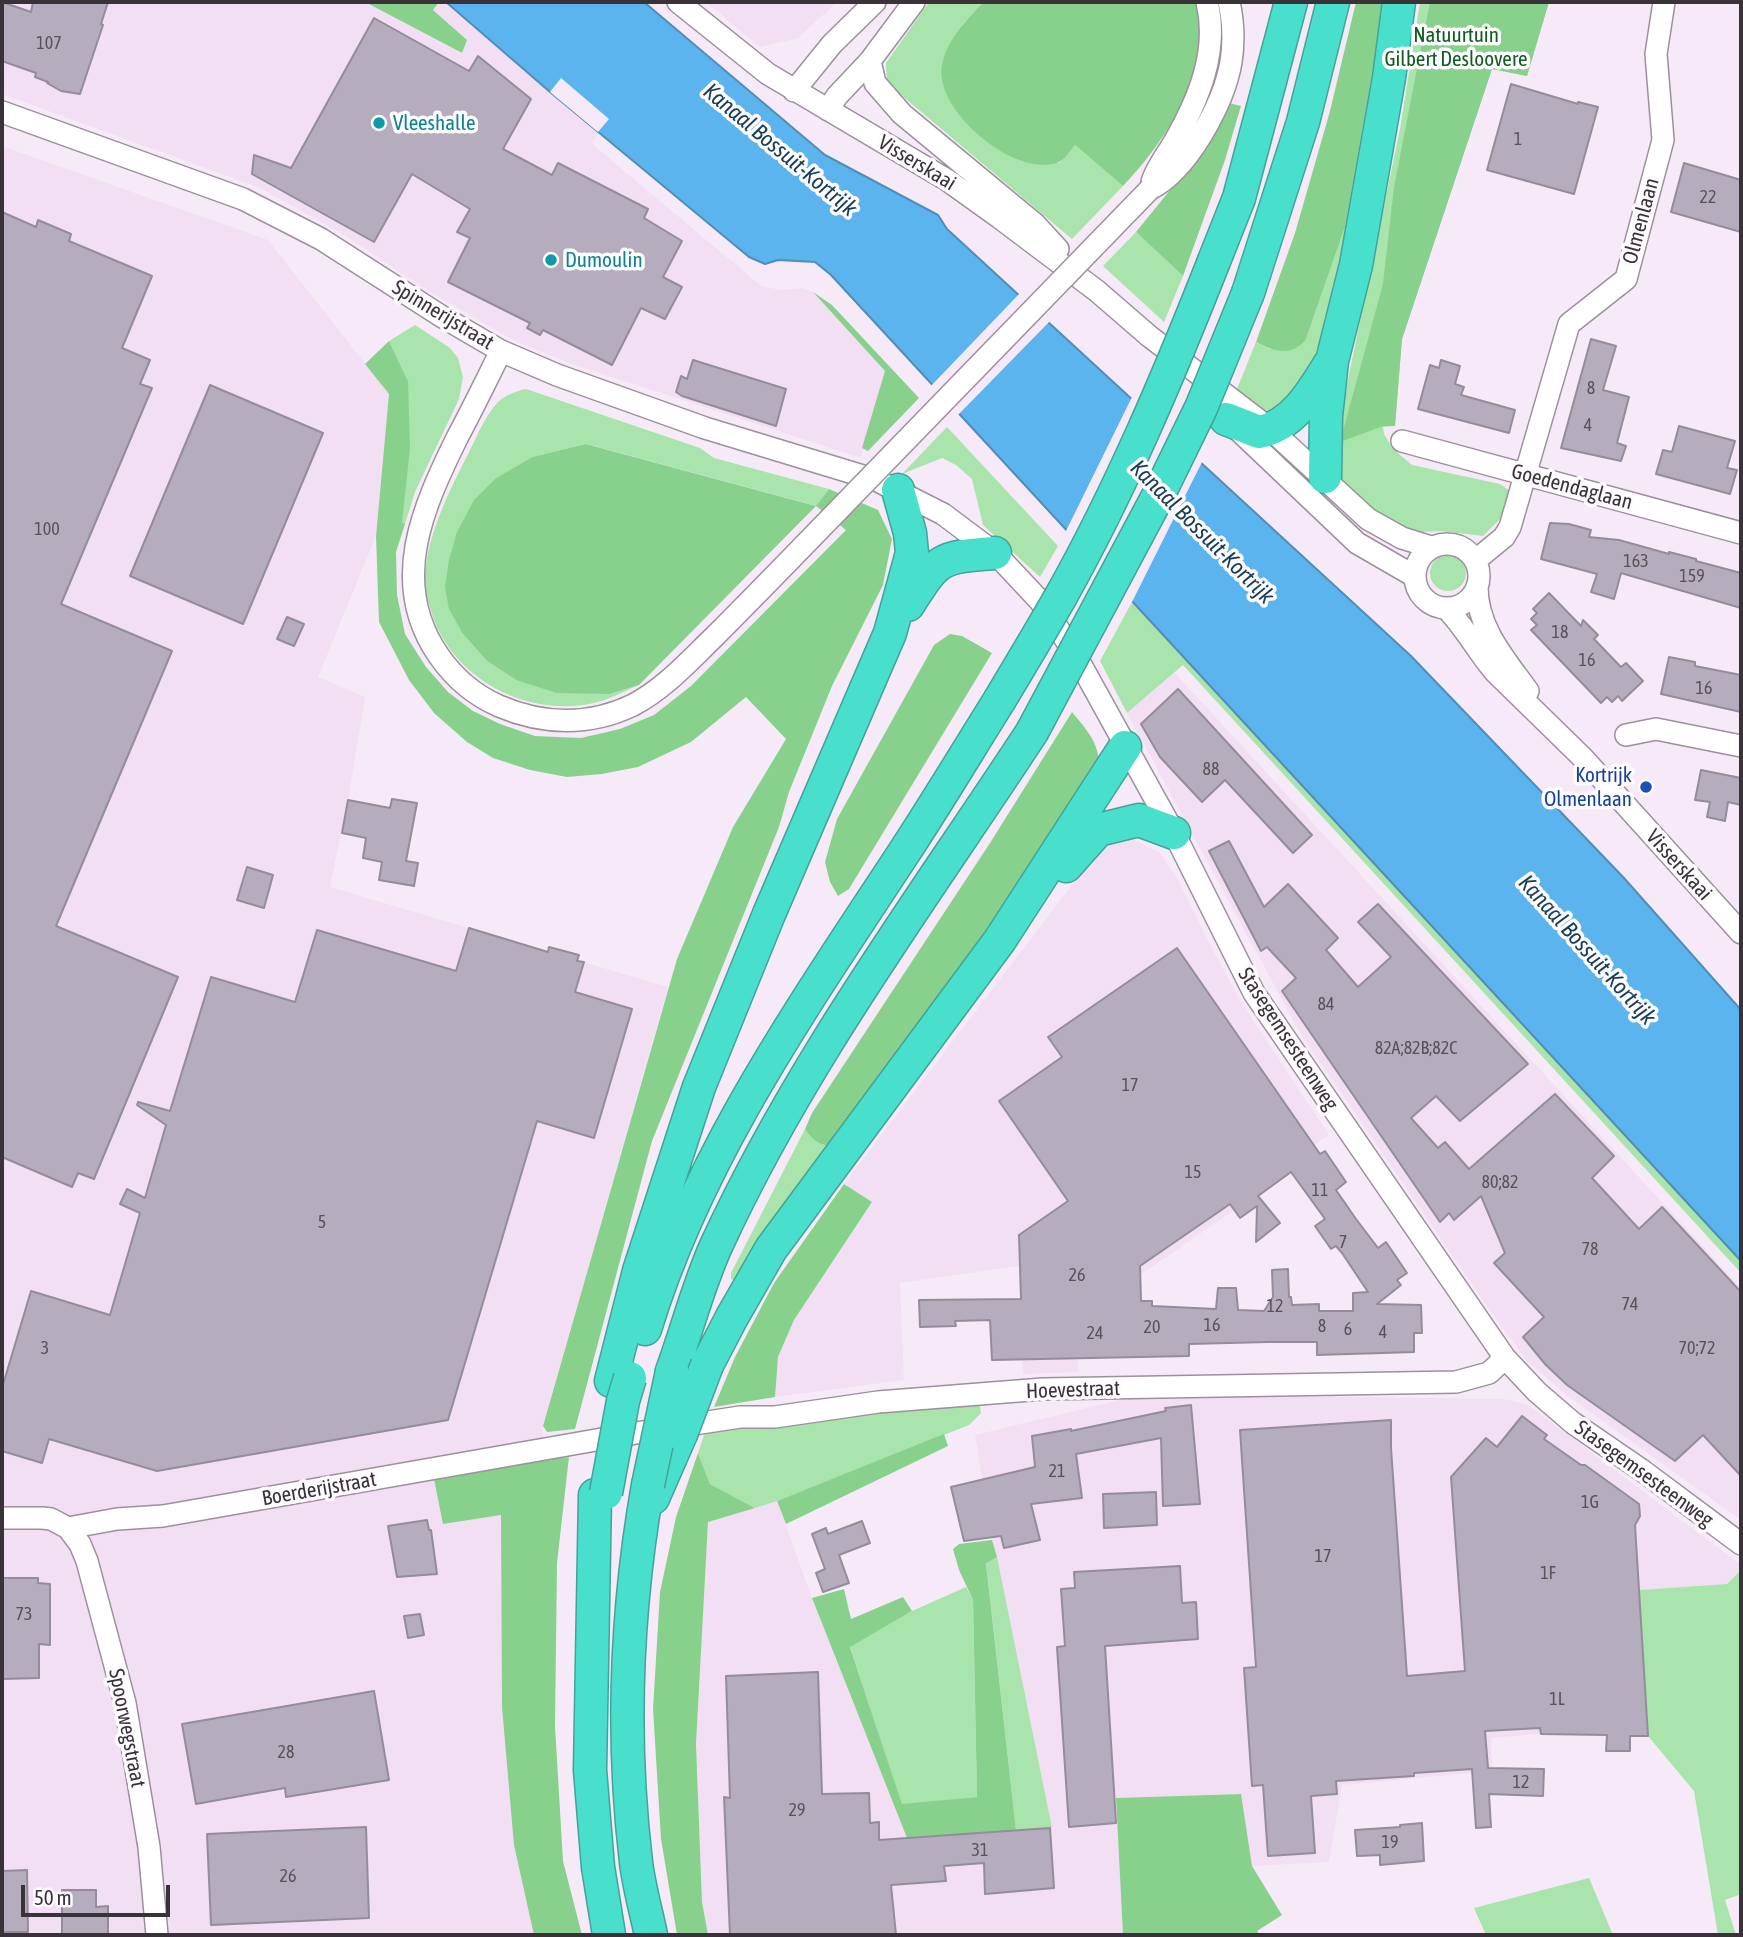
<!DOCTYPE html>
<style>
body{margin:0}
#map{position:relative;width:1743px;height:1937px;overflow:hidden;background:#f7eaf8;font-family:"Asap Condensed",sans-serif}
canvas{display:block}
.frame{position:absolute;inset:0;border:4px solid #393339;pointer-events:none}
.scale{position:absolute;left:21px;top:1885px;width:149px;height:32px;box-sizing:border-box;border:4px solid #393339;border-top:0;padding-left:9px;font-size:21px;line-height:24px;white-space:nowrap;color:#393339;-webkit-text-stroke:5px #fefbfe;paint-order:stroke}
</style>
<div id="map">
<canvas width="1743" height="1937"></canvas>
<div class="frame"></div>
<div class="scale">50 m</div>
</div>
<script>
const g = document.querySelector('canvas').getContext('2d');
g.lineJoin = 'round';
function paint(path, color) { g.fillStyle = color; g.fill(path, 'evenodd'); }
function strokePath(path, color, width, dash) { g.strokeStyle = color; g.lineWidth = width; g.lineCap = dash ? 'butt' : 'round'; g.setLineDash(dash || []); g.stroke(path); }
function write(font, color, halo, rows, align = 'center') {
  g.font = font + ' "Asap Condensed",sans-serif'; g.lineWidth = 7; g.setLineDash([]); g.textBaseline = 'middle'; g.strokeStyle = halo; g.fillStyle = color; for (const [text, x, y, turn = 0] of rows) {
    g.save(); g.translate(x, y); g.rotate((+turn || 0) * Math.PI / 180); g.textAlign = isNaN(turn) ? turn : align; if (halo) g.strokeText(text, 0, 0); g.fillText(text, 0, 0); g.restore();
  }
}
paint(new Path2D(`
 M2,2H365L461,53L467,40L432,10L439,2H446L549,92L609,119L591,143L761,286L781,290L803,288L813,292L885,371L861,458L569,363L513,340L425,289L344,235L260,188L2,94Z
 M706,2H837L798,38L760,47Z
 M2,146L268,240L389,394L376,536L318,677L365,697L348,800L330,887L668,987L543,1426L542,1496L547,1935H2Z
 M1175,673L1741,1288V1520L1565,1394L1526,1360L1486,1305L1300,1033L1127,713Z
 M1128,836L1161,854L1178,880L1209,943L1245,1008L1329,1135L1271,1175L1275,1182L1078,1318V1372L1023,1374L1019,1266L900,1283L904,1380L775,1397L778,1357L794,1320L872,1203L844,1184L1094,856L1111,839Z
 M1145,1394L1504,1399L1528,1405L1741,1565V1570L1727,1584L1639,1590L1648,1736L1541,1734L1491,1738L1492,1771L1342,1785L1329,1862L1252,1866L1240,1794L1116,1798L1123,1935H708L702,1902L696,1744L708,1521L777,1501L812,1598L907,1838L1052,1828L992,1540L975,1435Z`), '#f2dff3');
paint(new Path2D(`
 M929,2H983L963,24L942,64L1059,163L1075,145L1123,186L1072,239L887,83L886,63Z
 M1420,2H1549L1527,76L1492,69L1402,339L1395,426L1383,427L1384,434L1393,449L1412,465L1500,484L1510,491L1502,517L1483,536L1441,531L1405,533L1372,511L1344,483L1336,469L1335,442L1400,129Z
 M1345,227L1342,257L1309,382L1273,411L1261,410L1237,389L1256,342L1270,349L1306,339Z
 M1136,232L1183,276L1164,322L1103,266Z
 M415,325L450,348L458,358L463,377L459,399L415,492L405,524H402L408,381L389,341Z
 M526,389L700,448L714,458L829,489L817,506L587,444L532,457L495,480L474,501L463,634L487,661L516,680L610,694L639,685C624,691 609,700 594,703C527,718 453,679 432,614C430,606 426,597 425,588C423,540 450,490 471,448C479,432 486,415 498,402C506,395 516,391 526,389Z
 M947,427L1058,546L1040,577L983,525L972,479L956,465L942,458L902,474Z
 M1430 573a18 18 0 1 1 36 0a18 18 0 1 1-36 0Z
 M1132,602L1741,1260V1273L1183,665L1127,713L1100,661Z
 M805,1129C812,1140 820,1147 834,1145L737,1282L731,1279V1273Z
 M975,1404L980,1406L981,1413L969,1425L777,1501L755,1508L710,1484L698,1453L705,1432L842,1413Z
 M997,1557L1052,1828L1016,1830L986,1562Z
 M1741,1570V1894L1725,1900L1736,1935H1718L1694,1791L1648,1736L1639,1590L1727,1584Z
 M966,1587L973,1600L977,1797L902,1805L850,1646L912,1611Z
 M1589,1878L1613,1935H1486L1474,1908Z`), '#a8e4ab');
paint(new Path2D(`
 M365,2H439L433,10L467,40L462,53Z
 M983,2H1197C1211,71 1169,138 1123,186L1075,145C1070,151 1064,161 1056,163C1013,177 933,109 942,65C947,39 967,20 983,2Z
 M1356,2H1385L1345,227L1306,339C1292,357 1275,352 1256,342L1295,233L1330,111Z
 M1430,2H1549L1527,76L1492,69L1402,339L1395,426H1383L1340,442L1383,284L1394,187Z
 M1229,103L1241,106L1225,160L1183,276L1136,232L1205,147Z
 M813,292L832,305L919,398L868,451L862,448L885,371Z
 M389,341L408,381L410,448L402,523L405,524L396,552L397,595L405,634L426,667L448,692L473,711L500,724L535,736L581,738L620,729L654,715L691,686L846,530L816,506L639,685L610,694L557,693L516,680L487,661L463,634L449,609L445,587L449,560L457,532L474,500L495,479L532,457L586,444L816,506L829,489L878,510L892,539L883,585L832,686L789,792L779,827L652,1141L575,1429L547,1432L543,1426L677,959L733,827L786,739L746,697L691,742L638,767L602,774L567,777L530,770L493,758L467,742L434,713L409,680L379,622L376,536L389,394L365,364Z
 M950,634L962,636L992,653L849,889L838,896L830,882L825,862L837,819L934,645Z
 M1072,712C1086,729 1099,742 1099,765L1051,854L834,1145C820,1147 812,1140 805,1129L812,1113L990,843Z
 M844,1184L872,1202L794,1320L778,1357L775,1397L714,1407L735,1357L774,1283Z
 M944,1434L948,1446L786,1524L777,1501Z
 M698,1453L710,1484L755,1508L708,1522L696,1744L702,1902L708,1935H677L661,1839L653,1709L660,1592L676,1517Z
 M569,1457L557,1563L555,1726L563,1861L582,1935H534L514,1845L502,1707L501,1515L443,1524L433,1474Z
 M992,1540L997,1557L986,1563L1016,1830L907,1838L812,1598L844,1589L851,1619L903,1597L912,1611L850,1647L902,1804L977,1797L973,1600L959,1570L953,1549L959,1544Z
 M1241,1794L1252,1866L1282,1915L1257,1931L1260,1935H1123L1116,1798Z`), '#88d18d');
const water = new Path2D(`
 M446,2H644L825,155L938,215L947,229L1411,656L1624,878L1741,1010V1261L831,275L815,262L778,260L765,264L749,257L550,92Z`);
paint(water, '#5cb4ef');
strokePath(water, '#528db8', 2);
paint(new Path2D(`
 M561,78L609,119L598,132L550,92Z
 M1021,292L1051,320L957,416L930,387Z
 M1133,395L1203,460L1131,604L1065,533Z`), '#f7eaf8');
const building = new Path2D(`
 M2,2L31,12L33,2H108L101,24L103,25L80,94L61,91L47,83L48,82L35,77L36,73L2,61Z
 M374,18L469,71L478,56L531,99L503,149L552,175L558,163L648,209L644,218L682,241L663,277L682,287L665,319L641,308L612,365L543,330L540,335L527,328L530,323L448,282L470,238L457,232L470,209L412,174L374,242L252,174L254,155L291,168Z
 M1511,84L1578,104V102L1598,107L1574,194L1487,170Z
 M1684,163L1741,180V232L1671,212Z
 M2,212L36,227L38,220L71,234L69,241L152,276L122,348L150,360L140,384L152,388L61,604L172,651L56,926L178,977L94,1179L78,1173L72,1187L2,1157Z
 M1591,339L1616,346L1603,390L1629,397L1617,443L1626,446L1621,461L1561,448Z
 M693,360L786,389L776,426L682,396L676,392L681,376L687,379Z
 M1441,360L1460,366L1455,384L1464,387L1461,395L1515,410L1509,433L1418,409L1430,365L1439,368Z
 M210,385L323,433L243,624L130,576Z
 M1679,426L1735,441L1727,468L1737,470L1730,494L1656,474L1663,450L1672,452Z
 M1550,523L1569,524L1591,530L1589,537L1619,540L1669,554V552L1696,559V561L1741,573V608L1621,573L1614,599L1591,592L1597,574L1541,559Z
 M1549,593L1581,626L1583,620L1598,635L1594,639L1621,667L1626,663L1643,681L1622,701L1618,696L1612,702L1607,697L1601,703L1531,630L1537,625L1531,619L1537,613L1533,609Z
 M287,617L304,624L294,646L277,639Z
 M1669,657L1695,662V666L1741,675V712L1661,694Z
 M1178,689L1312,835L1293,853L1225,780L1202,802L1160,757L1141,724Z
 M1701,770L1741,778V805L1728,802L1725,821L1707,817L1710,802L1695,800Z
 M392,799L417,803L406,861L418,863L414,886L379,880L382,862L363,858L366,838L342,833L348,800L390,808Z
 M1229,841L1264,907L1288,884L1338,938L1326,950L1358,987L1391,957L1358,922L1378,904L1528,1064L1460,1121L1436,1096L1411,1118L1438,1148L1445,1142L1469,1169L1555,1094L1614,1156L1592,1178L1639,1229L1662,1207L1741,1292V1476L1703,1435L1675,1461L1567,1385L1545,1364L1523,1337L1544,1317L1494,1263L1505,1253L1481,1196L1454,1220L1449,1213L1440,1222L1282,991L1296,978L1267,947L1261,951L1209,851Z
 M247,867L273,875L264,908L237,900Z
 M469,928L548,952L549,947L579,955L577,961L584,962L575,992L632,1009L594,1138L537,1121L448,1420L157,1471L49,1439L42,1463L2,1451V1388L31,1291L110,1315L140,1213L120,1204L127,1189L145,1198L166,1125L137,1105L138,1102L170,1111L211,977L295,1002L317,930L456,971Z
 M1177,948L1320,1154L1325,1151L1346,1182L1336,1190L1356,1219L1378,1248L1386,1242L1407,1273L1397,1280L1401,1285L1377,1304L1421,1305L1422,1333H1414V1352L1317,1355V1342H1268L1189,1344V1356L992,1360L990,1320L955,1321L956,1326L920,1327L919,1300L1021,1299L1019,1235L1068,1201L999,1101L1062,1057L1048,1037ZM1291,1172L1325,1219L1315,1226L1331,1249L1336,1246L1342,1253L1368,1292L1353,1293V1311H1319V1304L1292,1305L1291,1297H1289L1288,1269L1272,1270L1273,1297L1264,1311L1238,1310L1236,1288H1218L1216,1309L1152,1306V1301H1141L1140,1266L1230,1204L1240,1218L1257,1206L1256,1242L1280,1223L1258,1196Z
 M1191,1405L1200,1504L1163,1506L1161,1438L1076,1454L1082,1498L1031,1504L1040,1540L1004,1548L1001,1536L964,1541L951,1487L1035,1467L1032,1436L1071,1429V1431L1166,1411L1165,1408Z
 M1522,1416L1547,1435L1544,1439L1581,1465H1585L1639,1504L1640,1516L1635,1525L1648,1736H1630V1751H1606L1607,1735L1541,1734L1540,1728L1485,1731L1488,1768L1544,1769L1543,1796L1489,1794L1491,1827L1476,1828L1472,1769L1414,1773V1776L1336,1781L1337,1794L1311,1796L1315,1853L1268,1856L1263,1785L1252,1786L1244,1668L1256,1667L1240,1430L1391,1420V1448L1407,1676L1465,1671L1451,1477L1486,1438L1497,1447Z
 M1156,1492L1157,1525L1104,1528L1103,1494Z
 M427,1520L429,1530H431L437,1574L397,1577L388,1526Z
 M862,1521L870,1543L839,1555L849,1583L823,1592L816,1573L825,1569L812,1534L826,1528L828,1534Z
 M1180,1566L1182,1603L1196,1602L1198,1639L1105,1646L1116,1823L1069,1827L1057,1647L1065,1646L1061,1589L1075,1588L1074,1572Z
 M2,1578H38V1583L50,1584V1645L39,1644V1678L2,1679Z
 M420,1614L424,1635L408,1638L404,1616Z
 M818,1672L822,1794L869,1793L870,1823L879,1822V1840L1050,1828L1054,1888L985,1894L984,1863L944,1866L946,1881L891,1885L896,1935H730L724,1797L730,1798L726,1676Z
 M374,1691L389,1780L286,1797L285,1788L196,1804L182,1724Z
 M1422,1823L1424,1861L1380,1865V1855L1357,1856L1355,1830L1400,1827V1825Z
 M366,1827L369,1918L211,1925L207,1834Z
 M27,1870L28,1932H2V1871Z
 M62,1890H96V1907L108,1906V1934L62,1935Z`);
paint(building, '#b5adbd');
strokePath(building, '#938c9b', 2);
const minor = new Path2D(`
 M678,2L768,74L947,180L1000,218L1097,291L1149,336L1269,428L1368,519L1402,538L1431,547
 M914,2L870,61L875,83L902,114L1035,224L1058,249
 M794,91L832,44L875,2
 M828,110L837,96L870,61
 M2,112L243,199L321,239L441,316L501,351L557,375L705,428L876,480L943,514L995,553L1040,601L1075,654L1174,833L1254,993L1505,1358L1537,1392L1573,1423L1643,1471L1741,1544
 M1152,182C1156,168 1166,156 1173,144C1198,101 1219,52 1207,2
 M1150,189C1188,170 1224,103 1231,62C1234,43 1233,20 1229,2
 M501,351C487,379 473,408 458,436C423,507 388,583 439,656C455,679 474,695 499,706C543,725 590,726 633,705C664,689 689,661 714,637C749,602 784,566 818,531
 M1234,426L1357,543L1414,576
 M1402,441L1741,533
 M1415 576a32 32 0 1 1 64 0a32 32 0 1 1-64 0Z
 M1476,560L1504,537L1510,527L1569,324L1626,279L1663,140L1656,54L1664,2
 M1477,587C1477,628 1505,659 1528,691
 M1446,608C1465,627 1477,651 1495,672L1583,758L1741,933
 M1626,735L1656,729L1741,746
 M2,1518H42L51,1519L68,1528L117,1519L163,1516L636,1433L740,1417H775L878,1402L1043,1389L1456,1382L1489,1373L1505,1358
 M68,1528L80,1544L87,1561L125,1703L149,1847L157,1935`);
const highway = new Path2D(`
 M1214,261L1239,198L1291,2
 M1248,293L1303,122L1333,2
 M1226,419L1259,432C1293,426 1313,391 1329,365
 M1325,477L1326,416L1332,361L1356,265L1389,78L1399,2
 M908,605C938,558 939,557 995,553
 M1066,866L1098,830L1139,820L1174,833
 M645,1329C698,1155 804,1005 903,854C936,804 967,752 999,701
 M707,1365L732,1317L771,1249L1000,940L1125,747
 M672,1371C687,1330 698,1286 716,1246C800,1063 922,900 1032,732
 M611,1381L639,1271L699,1087L769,914L890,633L912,553L910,533L898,490
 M648,1485C626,1610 621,1736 636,1862C639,1887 646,1911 651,1935
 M595,1495L590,1770L598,1867L609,1935
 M653,1498L681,1434`);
strokePath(minor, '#9c909d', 24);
strokePath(highway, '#43a399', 35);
strokePath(minor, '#fff', 21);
strokePath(highway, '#49dfcd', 32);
const minorBridge = new Path2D(`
 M818,531L1150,189`);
const highwayBridge = new Path2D(`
 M999,701C1020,666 1041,631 1061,596C1121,489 1169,375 1214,261
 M1032,732L1158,496L1201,408L1248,293
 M681,1434L707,1365
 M648,1485L672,1371
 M606,1493L623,1401L630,1378`);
strokePath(minorBridge, '#9c909d', 24, []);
strokePath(highwayBridge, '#43a399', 35, []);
strokePath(minorBridge, '#fff', 21);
strokePath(highwayBridge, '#49dfcd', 32);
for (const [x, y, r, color] of [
 [379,123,7,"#0f9aa8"],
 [551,260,7,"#0f9aa8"],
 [1646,787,7,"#1a4fb4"]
]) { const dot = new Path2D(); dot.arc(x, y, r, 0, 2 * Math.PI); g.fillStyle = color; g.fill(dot); strokePath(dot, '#fefbfe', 2.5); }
write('18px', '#58525a', null, [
 ["107",49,43],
 ["1",1518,139],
 ["22",1708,197],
 ["8",1591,388],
 ["4",1588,425],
 ["100",47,529],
 ["163",1636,561],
 ["159",1692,576],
 ["18",1560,632],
 ["16",1587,660],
 ["16",1704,688],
 ["88",1211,769],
 ["84",1326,1004],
 ["82A;82B;82C",1416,1048],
 ["17",1130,1085],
 ["15",1193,1172],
 ["80;82",1500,1182],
 ["11",1320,1190],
 ["5",322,1222],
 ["7",1343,1242],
 ["78",1590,1249],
 ["26",1077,1275],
 ["74",1630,1304],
 ["12",1275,1306],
 ["16",1212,1325],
 ["8",1322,1326],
 ["20",1152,1327],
 ["6",1348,1329],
 ["4",1383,1332],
 ["24",1095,1333],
 ["3",45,1348],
 ["70;72",1697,1348],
 ["21",1057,1471],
 ["1G",1590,1502],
 ["17",1323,1556],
 ["1F",1548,1573],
 ["73",24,1614],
 ["1L",1557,1699],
 ["28",286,1752],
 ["12",1521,1782],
 ["29",797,1810],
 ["19",1390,1842],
 ["31",980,1850],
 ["26",288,1876]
]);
write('21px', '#0d5d1f', '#fefbfe', [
 ["Natuurtuin",1456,35],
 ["Gilbert Desloovere",1456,59]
]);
write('21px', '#0d838f', '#fefbfe', [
 ["Vleeshalle",393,123],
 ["Dumoulin",565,260]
], 'left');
write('21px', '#393339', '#fefbfe', [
 ["Visserskaai",917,163,31],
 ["Olmenlaan",1641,221,-75],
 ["Spinnerijstraat",443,315,31],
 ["Goedendaglaan",1572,487,15],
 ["Visserskaai",1679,865,48],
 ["Stasegemsesteenweg",1288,1039,57],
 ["Hoevestraat",1073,1390,-2],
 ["Stasegemsesteenweg",1644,1474,36],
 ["Boerderijstraat",319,1489,-10],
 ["Spoorwegstraat",127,1728,79]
]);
write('21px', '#164399', '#fefbfe', [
 ["Kortrijk",1632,775],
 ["Olmenlaan",1632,799]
], 'right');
write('italic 23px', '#183e56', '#fefbfe', [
 ["Kanaal Bossuit-Kortrijk",780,150,40],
 ["Kanaal Bossuit-Kortrijk",1202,532,45],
 ["Kanaal Bossuit-Kortrijk",1587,950,48]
]);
</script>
